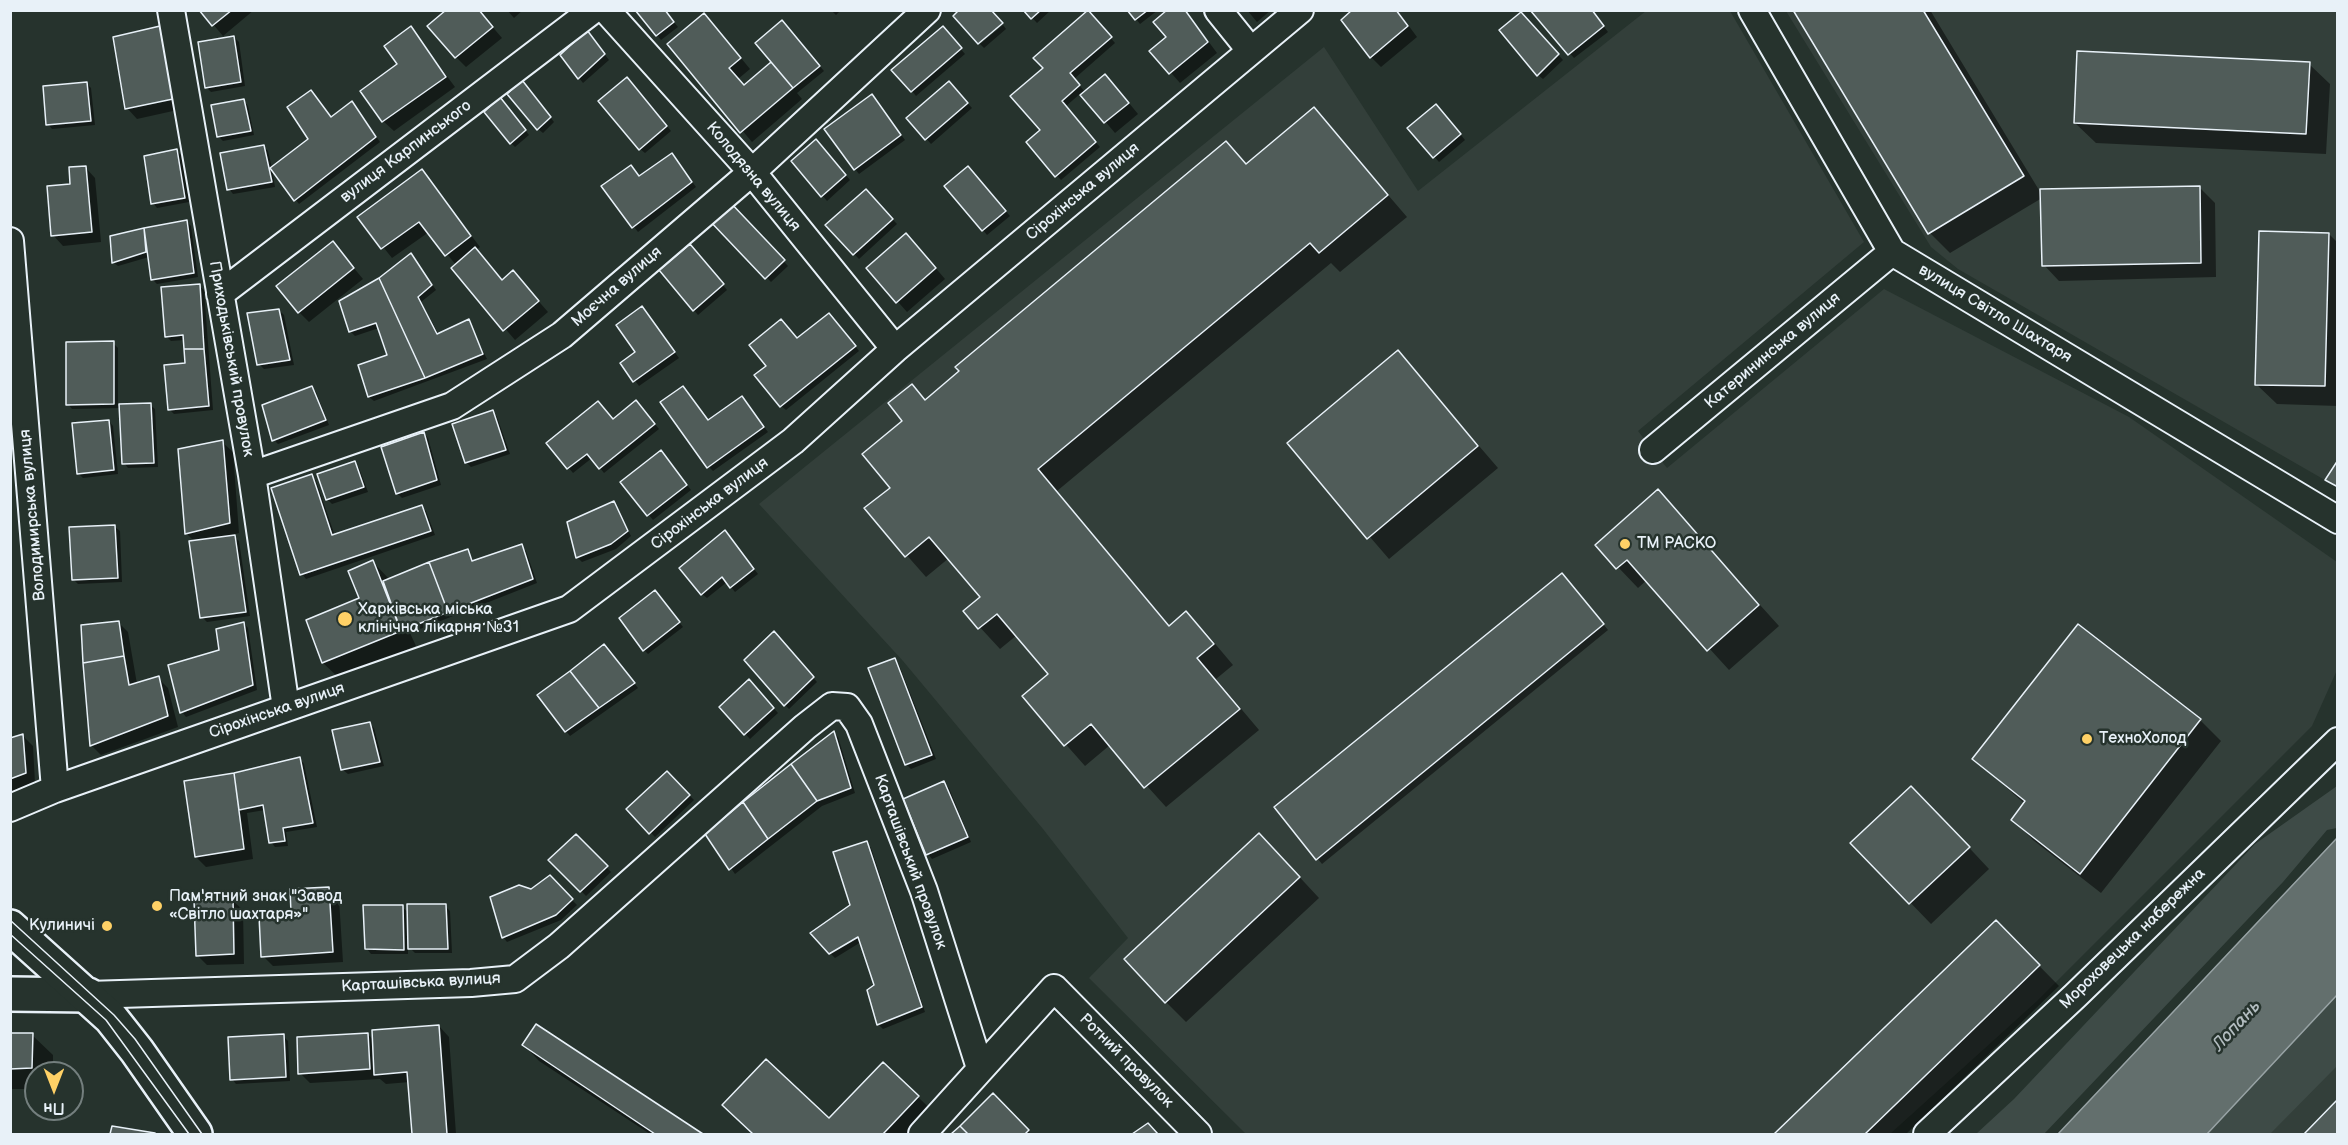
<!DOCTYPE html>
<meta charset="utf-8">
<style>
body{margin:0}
#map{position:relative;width:2348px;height:1145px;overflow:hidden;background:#26332d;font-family:"Balsamiq Sans",sans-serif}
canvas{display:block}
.frame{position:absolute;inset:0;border:12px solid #e8f1f8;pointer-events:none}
.north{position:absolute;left:24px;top:1061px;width:60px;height:60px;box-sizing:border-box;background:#26332d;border:2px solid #747f7e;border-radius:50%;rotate:180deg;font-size:16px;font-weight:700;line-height:24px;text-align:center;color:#e8f1f8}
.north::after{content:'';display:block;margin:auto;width:21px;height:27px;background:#ffd166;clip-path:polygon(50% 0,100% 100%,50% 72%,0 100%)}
</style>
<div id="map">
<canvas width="2348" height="1145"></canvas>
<div class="frame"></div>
<div class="north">Пн</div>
</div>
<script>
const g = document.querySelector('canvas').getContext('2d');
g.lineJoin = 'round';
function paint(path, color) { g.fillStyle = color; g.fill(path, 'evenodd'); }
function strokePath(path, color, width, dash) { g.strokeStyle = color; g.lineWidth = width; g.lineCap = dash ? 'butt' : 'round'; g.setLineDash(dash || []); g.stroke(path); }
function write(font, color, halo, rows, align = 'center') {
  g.font = font + ' "Balsamiq Sans",sans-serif'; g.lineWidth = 5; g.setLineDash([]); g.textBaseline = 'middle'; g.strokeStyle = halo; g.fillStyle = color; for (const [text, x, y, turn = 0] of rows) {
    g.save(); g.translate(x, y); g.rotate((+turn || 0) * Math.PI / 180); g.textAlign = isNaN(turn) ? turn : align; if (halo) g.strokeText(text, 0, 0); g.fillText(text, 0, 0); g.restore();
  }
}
paint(new Path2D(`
 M1646,11H1730L1864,242L1638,431L1667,468L1884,289L2129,417L2337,562V670L2312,726L2036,1002L1890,1134H1246L1089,978L1128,938L1043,829L903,661L759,504L1324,47L1418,191Z
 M1786,11H2337V487L1958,269L1931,247Z
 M2337,1064V1134H2267Z`), '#333f3a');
paint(new Path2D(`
 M2337,786V828L2327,830L2283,882L2044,1134H1976L2014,1099L2255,844Z
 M2337,993V1066L2270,1134H2206Z`), '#3e4b47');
const water = new Path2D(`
 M2337,838V995L2207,1134H2058Z`);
paint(water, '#636f6d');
strokePath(water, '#98a3a5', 1.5);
paint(new Path2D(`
 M201,10H254L223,36Z
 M478,10L502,38L466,67L456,57Z
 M507,10H523L514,18Z
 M637,10H670L666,13L678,27L661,40Z
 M831,10H841L836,15Z
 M1025,10H1051L1037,23Z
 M1129,10H1158L1140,24Z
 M1185,10L1217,53L1180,83L1152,51L1168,38Z
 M1247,10H1271L1257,22Z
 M1355,10H1397L1417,37L1381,67L1371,57Z
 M1532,10H1591L1608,32L1574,58Z
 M1795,10H1930L2042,195L2199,187L2215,203L2216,277L2059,281L2044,265L2042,198L1950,253L1930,233Z
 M1521,14L1563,60L1543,79L1538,75Z
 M1093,17L1115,43L1074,79L1085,92L1115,86L1138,114L1115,133L1081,93L1065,107L1100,147L1061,180L1028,143L1042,130L1045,68Z
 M714,25L750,69L738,79L745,86L773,63L786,27L824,71L797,93L802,99L752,142L669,44Z
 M1003,25L1006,29L984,48L980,44Z
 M160,28L170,38L182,109L137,119L127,108Z
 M411,28L455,87L394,131L383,121Z
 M947,33L965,54L916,96L912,91Z
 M234,37L239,42L245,86L211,92L207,88Z
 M591,37L609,60L583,83L579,78Z
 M2309,64L2330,84L2326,154L2096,143L2075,123Z
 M87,84L91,88L95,125L52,129L48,124Z
 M631,84L671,131L645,153L640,149Z
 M527,87L554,122L543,133L538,129Z
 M953,87L972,108L931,144L908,118Z
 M244,101L248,106L254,135L223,141L218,136Z
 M876,101L905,140L859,174L855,169Z
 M352,103L380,142L299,204L272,169L275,187L233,194L229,189L264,147L268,151L272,168Z
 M505,104L529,135L515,147L511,143Z
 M1314,109L1407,217L1340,272L1331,263L1057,491L1170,626L1186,613L1206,633L1233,665L1216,679L1259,730L1166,807L1110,745L1085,766L1024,697L1050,675L1017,635L1000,649L965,611L982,597L949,558L926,577L866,509L892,488L911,386L926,401L1226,143L1248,165Z
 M1441,110L1465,140L1439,162L1409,128Z
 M820,145L850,180L827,201L793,161Z
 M177,151L181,155L189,202L157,208L153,203Z
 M676,160L696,187L638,232L603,187L631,167L640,177Z
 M85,167L95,178L101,242L63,246L53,235L72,185Z
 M422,171L480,247L476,250L503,281L513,272L548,312L515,340L453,268L456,265L429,232L392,258L359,217Z
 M972,173L1010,216L987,235L983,230Z
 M866,191L897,224L859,259L827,225Z
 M727,202L788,266L771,282L710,219Z
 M187,222L191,226L198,277L157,284L152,279L149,257L118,266L113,262L112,238Z
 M2329,234L2338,243V406L2277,404L2256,384Z
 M333,243L363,279L309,322L299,312Z
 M916,245L945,279L907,312L868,268Z
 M695,251L727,290L698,315L661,271Z
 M415,260L436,290L421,302L439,335L468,321L487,359L374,401L369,397L359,366L389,356L379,328L355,336L350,331Z
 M199,286L204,290L213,410L174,414L169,409L186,365L184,340L171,341L166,336Z
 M642,308L679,358L639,386L622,363L637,352Z
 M279,310L284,315L294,365L264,369L259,364Z
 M834,319L859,351L786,410L781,406L797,340Z
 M113,343L118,348V406L150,405L155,409L158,467L128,468L124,463L121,408L72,409L68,404Z
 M1398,352L1498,468L1389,559L1289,443Z
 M311,388L316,392L329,425L278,444L274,440Z
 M742,398L768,432L713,471L709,467V421Z
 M641,407L659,429L604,473L592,458L573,473L548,443L613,421Z
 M493,412L497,417L510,454L471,467L466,462Z
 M109,421L113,426L118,474L83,478L78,473Z
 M424,434L428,438L441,485L402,498L398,494L383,448Z
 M222,442L233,452L239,533L232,535L239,541L250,616L207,622L202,617L195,542L186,533Z
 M665,457L691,490L653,520L622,482Z
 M355,463L359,468L368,492L332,504L328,500L319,475Z
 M312,476L316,481L335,536L422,507L426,511L435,535L306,579L302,574Z
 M1658,492L1779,626L1729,670L1647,580L1638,588L1597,545Z
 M614,503L631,536L616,549L582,562L577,557Z
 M115,527L120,531L122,582L78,584L73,579Z
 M729,537L758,574L735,592L727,582L707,598L702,594Z
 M521,546L526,551L537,583L410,633L416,646L339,678L323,663L308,621L361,599L373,562L390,580L467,551L474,562Z
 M1567,579L1608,630L1322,864L1276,807Z
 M655,592L683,627L648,654L644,650Z
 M118,622L128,632L137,684L158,678L168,688L178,727L101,755L91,745Z
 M244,623L248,628L257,690L186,717L182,712L221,651Z
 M2079,626L2200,720L2221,741L2101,893L2033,840L2013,819L2025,804L1974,759Z
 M778,638L817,682L789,709L785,705Z
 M609,651L638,688L570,736L566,731Z
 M895,660L899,665L936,759L911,769L906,764Z
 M754,686L778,713L750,739L721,707Z
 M369,724L374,728L384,766L348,774L343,770Z
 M834,733L838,737L855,793L822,806L735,874L707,834Z
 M23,736L33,746L35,783L10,793V739Z
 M300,759L304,764L317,827L286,832L288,846L275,847L271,842L265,810L247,813L253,859L206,867L196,857L234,774Z
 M667,773L694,800L655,837L628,809Z
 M944,783L949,788L971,842L932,859L928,854Z
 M1932,808L1989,869L1931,924L1853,843Z
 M576,836L611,872L586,896L551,860Z
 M866,843L871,848L925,1012L883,1029L878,1024L876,985L861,942L835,958L830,953L852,905Z
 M1279,855L1319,898L1186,1022L1166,1002Z
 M549,877L577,905L561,920L507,942L503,937L531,891Z
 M328,888L339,899L343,962L273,966L263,956L293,915Z
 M232,900L243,910L244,964L207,965L197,955Z
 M445,906L450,911L452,953H415L408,946V954H371L367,949L402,907L409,913Z
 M1996,922L2059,986L1906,1134H1776Z
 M439,1026L449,1037L456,1134H414L410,1082L386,1084L380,1079L310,1083L300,1073L368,1034L374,1041Z
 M536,1026L700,1134H650L539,1061L524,1045Z
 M10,1034L32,1035L53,1055V1073H36V1089H10Z
 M283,1036L288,1041L290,1081L236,1084L232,1079Z
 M883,1064L939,1117L922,1134H754L724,1105L829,1120Z
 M993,1095L1031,1134H953Z
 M113,1128L154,1134H112Z`), '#0007');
const building = new Path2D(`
 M199,10H232L212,26Z
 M446,10H479L493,27L455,58L427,26Z
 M635,10H665L674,22L656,36Z
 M959,10H991L1003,23L978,44L953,16Z
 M1023,10H1041L1031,19Z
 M1088,10L1112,37L1070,73L1080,85L1062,101L1096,142L1055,177L1026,142L1040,130L1010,96L1043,68L1033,58Z
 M1127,10H1148L1135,20Z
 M1167,10H1185L1208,42L1169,74L1149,51L1166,37L1153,22Z
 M1352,10H1396L1408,26L1370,58L1341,20Z
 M1530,10H1592L1604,26L1568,55Z
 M1793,10H1923L2024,176L1928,234Z
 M1521,12L1559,54L1537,76L1499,30Z
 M704,13L741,58L729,68L744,85L771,62L793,88L740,133L667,44Z
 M782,20L820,66L793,88L755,43Z
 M160,26L173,99L125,109L113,37Z
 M411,26L446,77L382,122L360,91L397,64L384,46Z
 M943,26L962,48L911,92L891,70Z
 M587,30L605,54L578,79L560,55Z
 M234,36L241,82L205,88L198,42Z
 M2077,51L2310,62L2306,134L2074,123Z
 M1105,74L1129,103L1104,123L1080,95Z
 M627,77L667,126L639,150L598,101Z
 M522,80L551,117L537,130L507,94Z
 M949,81L968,103L925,140L906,118Z
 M87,82L91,121L46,125L43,86Z
 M311,90L331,117L352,101L376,137L294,201L270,168L308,139L287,107Z
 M872,94L901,135L854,170L824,129Z
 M500,97L526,130L510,144L484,112Z
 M244,99L251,131L217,137L211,105Z
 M1436,104L1461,134L1433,158L1407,128Z
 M1314,107L1388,195L1319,253L1310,243L1038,469L1169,626L1186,611L1214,644L1197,658L1240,709L1144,788L1091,724L1064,746L1022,696L1048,674L997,614L978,629L963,611L980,597L929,537L905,557L864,508L890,488L862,454L902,421L888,403L912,384L925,400L959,371L955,367L1226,141L1246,164Z
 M816,139L846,175L821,197L791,161Z
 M264,145L272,182L227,190L220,153Z
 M177,149L185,198L151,204L144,156Z
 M672,153L692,182L632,228L601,186L631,165L639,176Z
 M86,166L92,232L51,236L47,186L70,184L69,167Z
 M968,166L1006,211L982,231L944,186Z
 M422,169L471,236L445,256L419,222L381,249L357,217Z
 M2200,186L2201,263L2042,266L2040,189Z
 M866,189L893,219L853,255L825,225Z
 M728,200L785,260L765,279L708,219Z
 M187,220L194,273L151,280L144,228Z
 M144,228L146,252L112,263L110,236Z
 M2259,231L2329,233L2325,386L2255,385Z
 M906,233L936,268L896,303L866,268Z
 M333,241L354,268L298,313L276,286Z
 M690,244L724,284L693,311L659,270Z
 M475,247L502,280L513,270L539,301L503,331L451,268Z
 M411,253L432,285L418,297L437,334L469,319L483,354L425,378L379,278Z
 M379,278L425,378L368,397L358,365L387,355L376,323L349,332L339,301Z
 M200,284L204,349H184L183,335L165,337L161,287Z
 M642,306L675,352L633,382L620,363L635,352L616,325Z
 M279,309L290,360L257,365L247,313Z
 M829,313L856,346L780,407L754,375L766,366L749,345L781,319L797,338Z
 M114,341V404L66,405V342Z
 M184,349H204L209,406L168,410L164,365L185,363Z
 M1398,350L1478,446L1367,539L1287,443Z
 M312,386L326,420L272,441L262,405Z
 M683,386L708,420L742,396L764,427L707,468L660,402Z
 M636,400L655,424L599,469L587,454L567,469L546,443L598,401L613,419Z
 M151,403L154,463L122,464L119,404Z
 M493,410L506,450L465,463L452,424Z
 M109,420L114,470L77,474L72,423Z
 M424,432L437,480L396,494L381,447Z
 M223,440L230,523L185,534L178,449Z
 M661,450L687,485L647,516L620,482Z
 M2338,460V487L2325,480Z
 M355,461L364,487L326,500L317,474Z
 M312,474L332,535L422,505L431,531L300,575L271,488Z
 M1658,489L1759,605L1707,651L1627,560L1616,569L1595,545Z
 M614,501L628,531L611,544L576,558L567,522Z
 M115,525L118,578L72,580L69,527Z
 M725,530L754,569L730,588L722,577L701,595L679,568Z
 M235,535L246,612L200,618L189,541Z
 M522,544L533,579L448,612L429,562L468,549L472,561Z
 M373,560L401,631L322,663L306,620L359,598L348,571Z
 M429,562L448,612L401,631L383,581Z
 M1562,573L1604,624L1316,860L1274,807Z
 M655,590L680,622L643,651L619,618Z
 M119,621L124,656L83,663L81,625Z
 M244,622L253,685L180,713L168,665L219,650L216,629Z
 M2078,624L2201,719L2080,874L2011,820L2025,801L1972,759Z
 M774,631L814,677L784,706L744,660Z
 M604,644L635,683L599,708L570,671Z
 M124,656L129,685L159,676L168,716L90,746L83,663Z
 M895,658L932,755L905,765L868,668Z
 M570,671L599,708L565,732L537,695Z
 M749,679L774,708L744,735L719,707Z
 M370,722L380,762L341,770L332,730Z
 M834,731L851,788L817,801L791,764Z
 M23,734L26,773L10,779V738Z
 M300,757L313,823L283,828L285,841L269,843L263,805L239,810L234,773Z
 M791,764L817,801L768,839L743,802Z
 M667,771L690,795L649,834L626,809Z
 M234,773L244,849L195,857L184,781Z
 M944,781L968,837L926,855L903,799Z
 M1911,786L1970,847L1909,904L1850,843Z
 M743,802L768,839L729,870L705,834Z
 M1259,833L1300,877L1165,1003L1124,959Z
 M576,834L608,866L580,892L548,860Z
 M867,841L922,1007L877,1025L867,990L874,985L858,937L829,954L810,933L850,905L833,852Z
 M550,875L573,899L556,915L502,938L490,897L519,885L531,889Z
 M329,887L333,952L261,957L259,916L291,913L290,889Z
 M233,899L234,954L196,956L194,900Z
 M407,904H446L448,949H408Z
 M363,905H403L404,950L365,949Z
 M1996,920L2040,965L1865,1134H1774Z
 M536,1024L703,1134H655L522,1045Z
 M439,1025L447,1134H412L407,1072L374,1075L372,1030Z
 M10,1033H33L32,1068L10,1069Z
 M368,1033L370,1069L298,1074L297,1037Z
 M284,1034L286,1077L230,1080L228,1037Z
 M766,1059L829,1118L883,1062L919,1096L883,1134H753L722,1105Z
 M993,1093L1029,1130L1025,1134H968L960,1126Z
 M2338,1099V1134H2304Z
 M1148,1123L1158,1134H1132Z
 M112,1126L155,1133L156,1134H110Z
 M960,1126L968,1134H951Z`);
paint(building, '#505c59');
strokePath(building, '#e8f1f8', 1.5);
const street = new Path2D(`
 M171,10L252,475L286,708
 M606,10L752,172L895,349
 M1218,10L1251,51
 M1752,10L1892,252L2338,520
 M10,241L55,789
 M220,294L593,10
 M1653,450L1892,252
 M252,475L452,406L562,335L752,172L927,10
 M10,808L55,789L569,609L793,441L895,349L1300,10
 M88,995L471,983L515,979L559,946L805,727L832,706L847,707L859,724L924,891L980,1068
 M922,1134L1054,988L1198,1134
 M1927,1134L2075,996L2338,741`);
const secondary = new Path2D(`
 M10,994L88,995`);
const primary = new Path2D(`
 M10,927L111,1018L137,1051L195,1134`);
strokePath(street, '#e8f1f8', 30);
strokePath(secondary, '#e8f1f8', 38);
strokePath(primary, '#e8f1f8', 38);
strokePath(street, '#26332d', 26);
strokePath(secondary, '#26332d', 33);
strokePath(primary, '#26332d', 33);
strokePath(new Path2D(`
 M10,920L114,1015L135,1039L202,1134
 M10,934L106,1020L189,1134`), '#e8f1f8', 1.5);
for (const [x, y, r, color] of [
 [1625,544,6,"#ffd166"],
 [345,619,8,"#ffd166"],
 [2087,739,6,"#ffd166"],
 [157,906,6,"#ffd166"],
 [107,926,6,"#ffd166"]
]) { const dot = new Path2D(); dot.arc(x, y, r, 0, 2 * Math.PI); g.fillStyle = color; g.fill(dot); strokePath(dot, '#26332d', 2); }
write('16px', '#e8f1f8', '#26332d', [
 ["вулиця Карпинського",406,152,-37],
 ["Колодязна вулиця",753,177,50],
 ["Сірохінська вулиця",1083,192,-40],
 ["Моєчна вулиця",617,287,-41],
 ["вулиця Світло Шахтаря",1995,314,31],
 ["Катерининська вулиця",1773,351,-40],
 ["Приходьківський провулок",231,359,80],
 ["Сірохінська вулиця",710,504,-37],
 ["Володимирська вулиця",33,515,-95],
 ["Сірохінська вулиця",277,711,-19],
 ["Карташівський провулок",910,862,70],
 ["Мороховецька набережна",2133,939,-44],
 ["Карташівська вулиця",421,983,-3],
 ["Ротний провулок",1126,1061,45]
]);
write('16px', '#e8f1f8', '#26332d', [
 ["ТМ РАСКО",1637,544],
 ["Харківська міська",358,610],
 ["клінічна лікарня №31",358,628],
 ["ТехноХолод",2099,739],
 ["Пам'ятний знак \"Завод",169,897],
 ["«Світло шахтаря»\"",169,915],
 ["Кулиничі",95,926,"right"]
], 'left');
write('italic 18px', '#b3bdc0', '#26332d', [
 ["Лопань",2237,1026,-47]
]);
</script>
